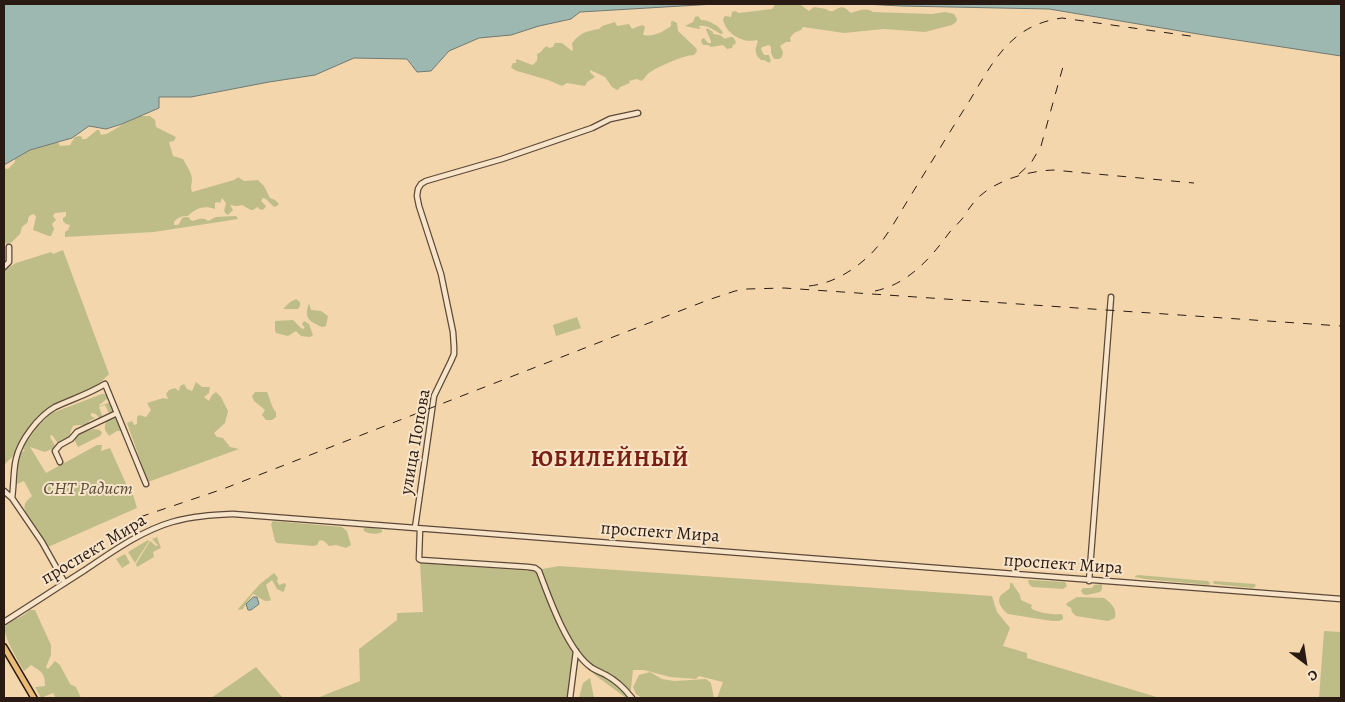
<!DOCTYPE html>
<meta charset="utf-8">
<style>
body{margin:0}
#map{position:relative;width:1345px;height:702px;overflow:hidden;background:#f4d6ac;font-family:Alegreya,serif}
canvas{display:block}
.frame{position:absolute;inset:0;border:5px solid #291a13;pointer-events:none}
.north{position:absolute;left:1280px;top:637px;width:50px;height:50px;-webkit-text-stroke:4px #f8e4c9;paint-order:stroke;rotate:149deg;font-size:14px;font-weight:700;line-height:20px;text-align:center;color:#291a13}
.north::after{content:'';display:block;margin:auto;width:18px;height:22px;background:#291a13;clip-path:polygon(50% 0,100% 100%,50% 72%,0 100%)}
</style>
<div id="map">
<canvas width="1345" height="702"></canvas>
<div class="frame"></div>
<div class="north">С</div>
</div>
<script>
const g = document.querySelector('canvas').getContext('2d');
g.lineJoin = 'round';
function paint(path, color) { g.fillStyle = color; g.fill(path, 'evenodd'); }
function strokePath(path, color, width, dash) { g.strokeStyle = color; g.lineWidth = width; g.lineCap = dash ? 'butt' : 'round'; g.setLineDash(dash || []); g.stroke(path); }
function write(font, color, halo, rows, align = 'center') {
  g.font = font + ' Alegreya,serif'; g.lineWidth = 4; g.setLineDash([]); g.textBaseline = 'middle'; g.strokeStyle = halo; g.fillStyle = color; for (const [text, x, y, turn = 0] of rows) {
    g.save(); g.translate(x, y); g.rotate((+turn || 0) * Math.PI / 180); g.textAlign = isNaN(turn) ? turn : align; if (halo) g.strokeText(text, 0, 0); g.fillText(text, 0, 0); g.restore();
  }
}
paint(new Path2D(`
 M781,4L801,5L809,11L814,7L826,9C834,16 837,4 845,8C847,9 849,12 851,13C859,11 865,7 873,12L932,14L945,12L954,14L957,19L956,22L952,25L925,32L884,29L844,33L803,27L801,30L794,33L790,38L791,41L790,42H786L780,46L783,52L782,57L779,59H774L771,53V47L769,45L762,47L761,49L764,55H769L771,61L769,63L764,60H761C754,54 755,49 758,41L756,40C743,44 725,33 723,19L725,16L731,17L732,12L735,11L739,13L772,9L775,5Z
 M698,16L701,20C709,20 720,26 723,33L721,34C713,30 708,25 699,26V27L701,28L699,29L685,26L693,22L695,17Z
 M673,21L677,23L678,31L696,48L697,51L694,55C684,55 657,67 649,73C645,76 645,79 641,81L637,79L629,81L630,83L620,87L619,89L617,90L612,87L605,77L590,70V72L595,77L587,82L585,86L567,83L562,86L548,80L517,71L513,69L511,67L513,63H516V60L517,59L532,65C537,62 538,60 537,54L541,52L544,48L547,46L549,48L553,47L555,43H562L572,51L573,50L572,43C580,33 586,31 599,29L602,26L615,22L617,26L629,24L632,29L642,25L645,27L643,35C653,37 663,32 671,26V22Z
 M707,28L713,32V34L720,35L725,39C731,36 734,36 736,43L733,45L732,48L727,49L723,45L711,47L708,45H703L701,41L702,39L704,38L708,43H711V41L706,30Z
 M140,116H150L155,120L156,127L176,137L174,141L169,142L173,156L183,159C186,165 192,173 192,179C192,185 190,185 192,192L234,180L238,177L244,181L258,180L264,186L270,198L275,200L279,204L277,206L274,207L266,199L263,198L261,201L266,206L264,209L261,210L257,207L253,210H251L242,205L237,206L230,205L233,210L228,215C222,212 225,208 226,203L222,198L220,203L217,202L215,203V209C204,205 196,208 188,216C182,216 178,217 174,222V225H178C183,220 179,217 188,217L192,221C199,220 201,216 208,221C211,220 213,218 216,217C217,217 234,216 236,216L238,219L154,232L65,237V232L68,230L70,225L66,224L63,221V218L66,216V212L55,213L53,216L56,220L52,224L54,229L51,236H49L33,230L36,217L34,214C29,215 28,217 28,222L22,227L20,234L12,242L8,244L4,243V168L8,169L15,162V159L30,150L58,142L60,146L70,145L75,137L79,136L82,137V139H86L97,130H99L101,135C109,134 111,131 117,128C124,123 133,120 140,116Z
 M63,250L109,374L101,382L88,392L44,413L36,419L25,433L15,454L4,465V270L16,263L51,252L53,254Z
 M296,299L300,302V306L298,309H283L290,302Z
 M309,303L311,310L321,311L328,316L326,326L322,327C308,321 304,318 309,303Z
 M577,317L581,328L556,336L553,325Z
 M293,320L302,329L305,328L302,324L304,321L309,324L313,335L310,337L301,336L296,331L288,336L276,333L275,330V321Z
 M196,382L202,387H210L209,393L204,397L209,401L212,395L216,392L221,397L228,411L225,423L214,433L217,437L223,438L230,447L239,449L148,482L127,423L132,421L134,425L137,424V417L139,415L146,417L151,410L147,403L163,398L168,399L166,394L169,390L175,388L179,391L180,386L184,384L187,389L192,391Z
 M255,392H267C270,398 271,407 276,412V417L272,420H266L262,415L265,410L254,401L252,396Z
 M102,394H107L108,397L107,399L99,405L100,406L111,402L115,413L110,415L105,405L99,407L103,418L100,419L96,414L91,413V416L95,418L89,421L88,424C83,426 78,424 73,426L70,433L71,438L61,443L57,442L52,435L50,436L51,439L56,447L45,452L30,447L46,473L97,445H102L101,451L110,448L128,488L132,491L137,508L48,547L25,511C23,503 27,501 32,496L24,481L17,484L18,463L21,453L25,450L23,449L25,441L31,436L35,430L42,422L52,413Z
 M116,415L123,431H117L109,436L105,430C104,421 108,419 116,415Z
 M94,429L100,430L102,433L100,436L78,447L75,441V437L84,432Z
 M273,521L342,527L347,531L351,545L346,548L336,545L329,546L325,542L322,540L319,541L317,545L314,546L277,543L275,541L271,524Z
 M366,527L380,529L382,530V532C378,535 368,534 364,531L363,529Z
 M157,537L161,548L153,552L154,557L137,567L136,564L148,557L136,564L150,541L156,546L158,545L152,539Z
 M148,540L149,541L135,563L128,552Z
 M125,554L130,563L122,568L116,559Z
 M420,563L531,571L559,566L992,596L997,612L1010,628L1003,646L1027,653V658L1160,698H717L723,682L699,676L696,679L670,677L644,670H633L630,698H626L595,675L579,659L573,698H317L360,681L359,649L397,620V613L423,612Z
 M274,573L278,578L277,581L279,585L285,583L286,585L284,591L283,592L277,589L272,580L266,585L271,600C263,604 260,596 253,594L247,602L243,609L239,610L238,609L260,584Z
 M1138,575L1208,581L1210,583L1209,585L1145,579L1135,577V576Z
 M1028,580H1031L1065,582L1067,586L1063,589L1032,587L1029,584Z
 M1213,581L1255,584L1256,586L1253,588L1214,584Z
 M1010,583H1012L1020,595L1021,600L1032,605L1031,608C1037,613 1053,615 1062,614L1063,617V619L1059,621H1052L1008,614C1002,609 995,601 1002,594C1005,592 1008,590 1010,588Z
 M1101,584L1102,585V589L1100,592L1087,595L1083,594L1081,591L1083,588H1092L1094,585Z
 M1077,597L1104,598C1111,603 1117,608 1115,618L1108,621L1076,616L1072,612L1071,608L1066,605L1067,603Z
 M30,610H35L51,645V655L46,667L48,669L55,661L60,665L70,684L76,687L81,698H56L53,693L41,698L35,687L45,686C45,673 42,672 31,665L24,671C19,662 0,633 6,624C10,620 15,620 20,617C23,615 27,613 30,610Z
 M1324,631L1341,632V698H1319Z
 M256,667L283,698H211Z
 M650,672L662,679L674,681L706,679L711,683L714,698H642L636,694L633,687L639,675Z
 M590,678L594,698H579L583,683Z`), '#bebd88');
const water = new Path2D(`
 M4,4H715L580,12L571,19L539,26L511,35L479,38L449,51L431,71L417,72L407,59L354,58L315,75L269,82L191,97H159V108L122,124L106,129L89,126L72,138L30,150L4,165Z
 M865,4H1341V56L1204,35L1049,9L901,6Z
 M254,597H257L259,604L251,610H248L246,604L251,599Z`);
paint(water, '#9db8b0');
strokePath(water, '#6f7971', 1);
const minor = new Path2D(`
 M4,267L9,262V247
 M60,462L55,451L60,445L71,439L77,432L117,413
 M4,491L12,498L42,542L65,583
 M12,498C14,485 13,472 16,459C20,440 39,416 55,407C72,399 89,394 105,384L146,484
 M415,528L434,396L451,361L454,354V347L453,332L441,274L419,206L417,196L418,189L421,184L426,181L502,159L592,128L610,119L638,113
 M420,529L419,559L421,560L528,567L535,568L539,571C549,598 568,652 592,668C597,671 602,673 606,675C617,681 625,689 632,698
 M1089,581L1111,297
 M4,622C31,605 58,587 85,570C112,552 141,531 172,522C192,516 213,515 233,514L1341,599
 M570,698L576,651`);
const major = new Path2D(`
 M4,647L34,698`);
strokePath(minor, '#5c4939', 7);
strokePath(major, '#291a13', 8);
strokePath(minor, '#f8e4c9', 4.5);
strokePath(major, '#eabb76', 5);
strokePath(new Path2D(`
 M1019,174L1031,163L1041,146L1064,63
 M809,286C829,284 848,274 863,261C883,245 895,221 908,200C929,166 949,133 970,100C994,60 1011,25 1062,18L1197,37
 M875,291C908,284 930,259 949,233C953,228 958,224 962,219C968,210 973,202 981,195C1000,179 1029,171 1053,170L1194,183
 M140,517L223,489L708,300L735,291L747,289L784,288L1341,326`), '#291a13', 1, [9, 9]);
write('18px', '#291a13', '#f8e4c9', [
 ["улица Попова",416,442,-80],
 ["проспект Мира",660,533,4],
 ["проспект Мира",94,550,-31],
 ["проспект Мира",1063,565,4]
]);
write('italic 18px', '#564b36', '#f8e4c9', [
 ["СНТ Радист",88,490]
]);
g.letterSpacing = '1px';
write('bold 22px', '#7a1f14', '#f8e4c9', [
 ["ЮБИЛЕЙНЫЙ",610,461]
]);
g.letterSpacing = '0px';
</script>
